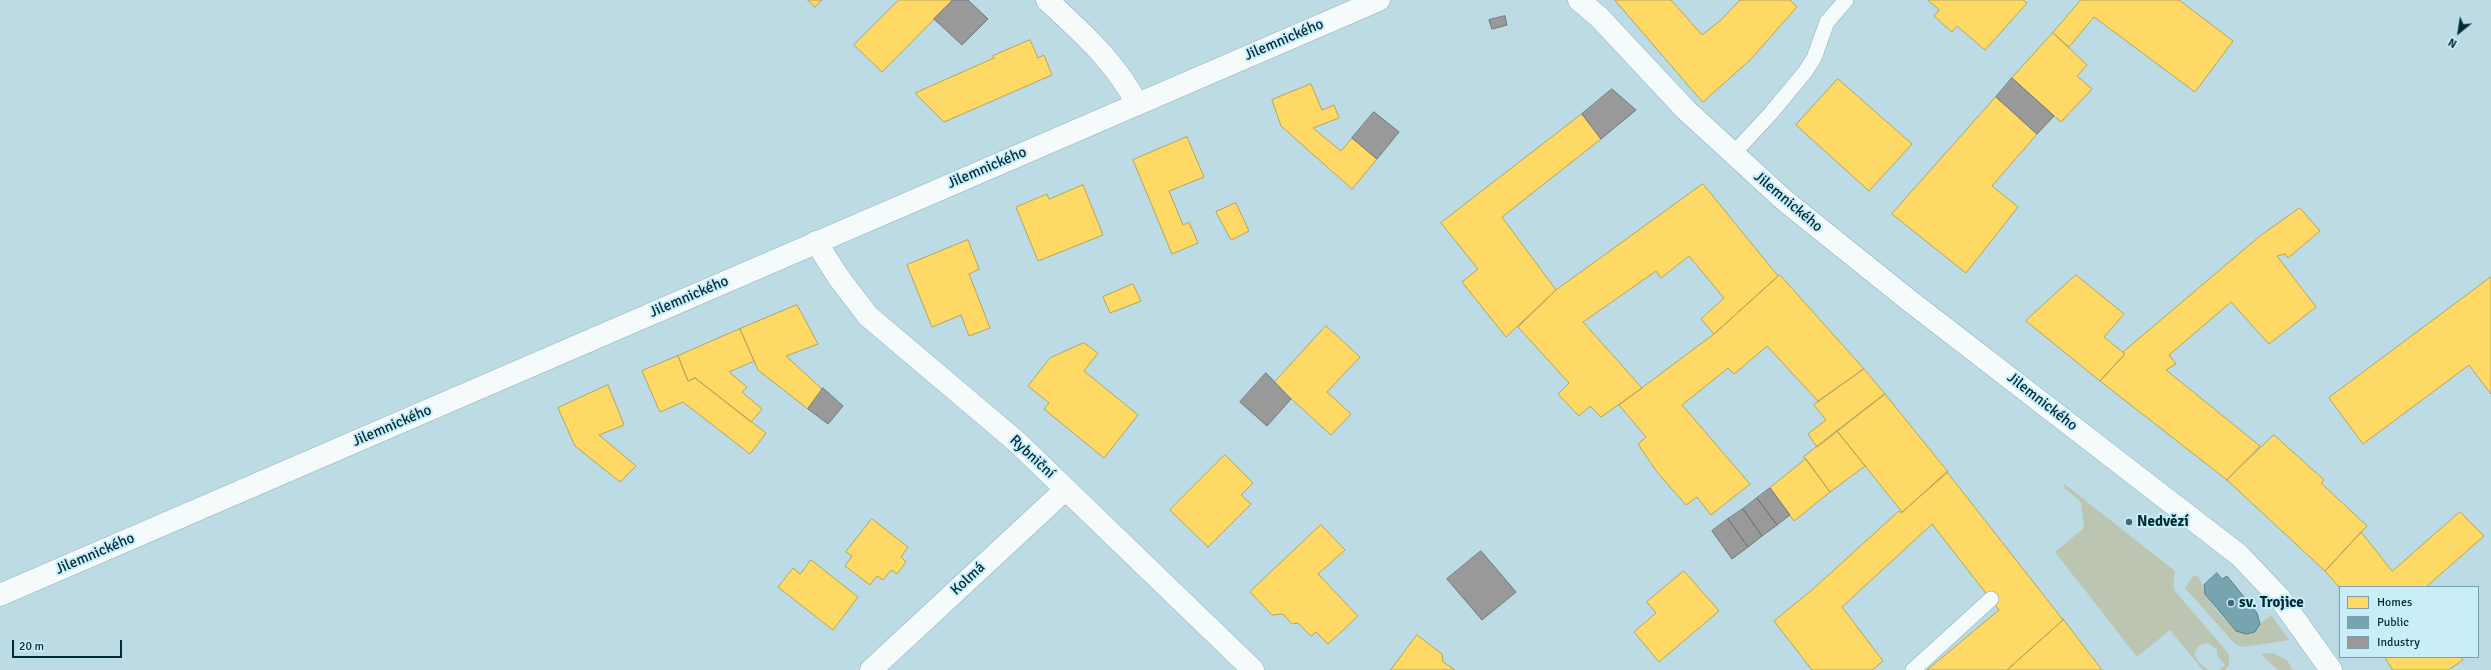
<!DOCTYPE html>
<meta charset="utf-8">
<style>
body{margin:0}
#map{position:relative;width:2491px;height:670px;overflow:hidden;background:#bddbe5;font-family:Signika,sans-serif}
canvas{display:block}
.legend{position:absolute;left:2339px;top:586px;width:140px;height:72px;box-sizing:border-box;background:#c9edf9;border:1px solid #79a0ac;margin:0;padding:5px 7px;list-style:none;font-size:12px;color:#002c38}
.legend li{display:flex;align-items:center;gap:8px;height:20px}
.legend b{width:20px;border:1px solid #79a0ac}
.north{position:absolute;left:2439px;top:12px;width:40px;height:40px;-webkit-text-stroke:3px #c9edf9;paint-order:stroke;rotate:210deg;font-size:11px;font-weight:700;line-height:16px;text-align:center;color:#002c38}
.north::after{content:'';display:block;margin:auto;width:14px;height:18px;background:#002c38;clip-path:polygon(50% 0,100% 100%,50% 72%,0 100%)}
.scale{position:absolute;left:12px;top:640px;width:110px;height:18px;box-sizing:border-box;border:2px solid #002c38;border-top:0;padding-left:5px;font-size:12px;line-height:14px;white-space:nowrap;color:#002c38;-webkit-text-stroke:3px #c9edf9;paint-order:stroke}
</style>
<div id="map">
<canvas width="2491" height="670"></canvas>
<ul class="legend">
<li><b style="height:11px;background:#ffd966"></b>Homes</li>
<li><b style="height:11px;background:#76a5af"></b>Public</li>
<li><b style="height:11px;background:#999"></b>Industry</li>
</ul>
<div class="north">N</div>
<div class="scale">20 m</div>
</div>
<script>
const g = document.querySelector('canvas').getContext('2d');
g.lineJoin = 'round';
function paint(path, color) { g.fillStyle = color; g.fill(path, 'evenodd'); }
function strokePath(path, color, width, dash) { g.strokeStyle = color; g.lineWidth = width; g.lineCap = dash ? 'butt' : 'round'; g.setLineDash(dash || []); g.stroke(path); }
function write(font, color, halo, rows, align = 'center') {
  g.font = font + ' Signika,sans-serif'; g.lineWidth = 4; g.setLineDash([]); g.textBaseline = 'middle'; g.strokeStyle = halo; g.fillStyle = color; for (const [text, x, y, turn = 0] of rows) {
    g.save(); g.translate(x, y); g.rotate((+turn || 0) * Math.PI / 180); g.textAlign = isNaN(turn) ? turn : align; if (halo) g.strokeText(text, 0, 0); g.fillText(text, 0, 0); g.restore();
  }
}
paint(new Path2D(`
 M2063,483L2175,571L2173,585L2175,591L2229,654V666L2225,670H2219L2225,665L2217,656V650L2208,643L2199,645L2194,654L2199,662L2208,670H2203L2170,630L2137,657L2055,552L2084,528L2081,502L2065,488Z
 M2193,576H2197C2204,584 2201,588 2206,595C2216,610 2234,638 2255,632L2260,624L2271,615L2289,640L2243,647L2235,644L2185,588Z
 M2273,653L2287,660L2293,670H2278L2261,654Z`), '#bbc5b2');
const homes = new Path2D(`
 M808,0H822L815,7Z
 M899,0H953L882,72L854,45Z
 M1615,0H1671L1702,35L1721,20L1740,0H1790L1797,7L1750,60L1703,102Z
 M1928,0H2023L2027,3L1985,50L1957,26L1952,32L1934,16L1939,10Z
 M2081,0H2179L2233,41L2195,92L2094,17L2069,47L2053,33Z
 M2053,33L2087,65L2077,76L2092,89L2061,122L2012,78Z
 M1030,40L1038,58L1044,55L1052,75L944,122L915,93L994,58L993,56Z
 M1838,79L1912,144L1869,191L1796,125Z
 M1311,84L1322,110L1334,105L1339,118L1313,128L1341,151L1352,138L1377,159L1352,189L1281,126L1272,100Z
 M1996,97L2037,134L1992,186L2018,207L1966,273L1892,214Z
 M1582,114L1601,139L1502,217L1556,290L1506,337L1462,282L1478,269L1441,223Z
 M1187,137L1204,177L1169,191L1183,225L1189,222L1198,243L1172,254L1133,160Z
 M1703,184L1778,276L1714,334L1701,319L1724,298L1689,256L1661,278L1656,271L1583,322L1642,388L1601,417L1590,406L1579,416L1558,394L1569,383L1518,327L1556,290Z
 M1083,185L1103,235L1038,261L1016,207L1047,194L1049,199Z
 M1236,203L1249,231L1231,240L1216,212Z
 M2300,208L2320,231L2288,258L2285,254L2277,256L2316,307L2269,344L2231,302L2169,355L2176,364L2166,370L2260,446L2227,480L2100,381L2125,354L2123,352L2260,236Z
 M968,240L979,269L969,274L990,328L969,336L961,315L932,327L907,265Z
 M1780,275L1864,369L1818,401L1767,346L1734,374L1728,368L1682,405L1750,484L1711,515L1697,497L1686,505L1657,472L1638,444L1646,437L1619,405L1714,334Z
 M2076,275L2124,314L2104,337L2125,354L2100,381L2026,321Z
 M2491,277V394L2469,365L2363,444L2329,398Z
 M1133,284L1141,301L1110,313L1103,297Z
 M797,305L818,344L786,356L823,390L808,409L758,370L740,329Z
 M1326,326L1360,357L1327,392L1351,414L1331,435L1274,383Z
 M740,329L754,361L729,372L747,387L742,392L762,409L751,422L695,378L688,381L678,356Z
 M1084,343L1098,353L1084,371L1138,415L1104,458L1044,409L1049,403L1028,386L1050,358Z
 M678,356L688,381L695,378L766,433L750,454L683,402L660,412L642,371Z
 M1864,369L1885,394L1817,447L1808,434L1826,420L1814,405Z
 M608,385L624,425L599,435L636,466L620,482L575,446L558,408Z
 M1885,394L1948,472L1902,512L1837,431Z
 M1837,431L1865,466L1830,492L1804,457Z
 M2274,435L2324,480L2321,483L2367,526L2325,571L2227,480Z
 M1225,455L1253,483L1241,495L1251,504L1208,547L1170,510Z
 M1806,459L1830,492L1794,521L1770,488Z
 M1947,472L2063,620L2007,670H1927L1999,610L1932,524L1842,607L1883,661L1872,670H1812L1774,621L1813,589L1899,511L1901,513Z
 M2460,512L2484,536L2426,587L2340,588L2325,571L2361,532L2392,571Z
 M872,519L908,547L901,557L906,562L897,574L891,570L883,580L877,576L870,585L845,566L852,556L846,552Z
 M1321,525L1345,550L1318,574L1358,616L1328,644L1316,632L1311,636L1298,623L1292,624L1283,614L1272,615L1250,592Z
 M811,560L858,597L833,630L778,587L793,568L800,574Z
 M1684,571L1719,611L1659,662L1634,632L1656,613L1647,602Z
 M2063,619L2102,670H2007L2063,620Z
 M1417,635L1442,654L1443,662L1455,670H1391Z
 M2385,657H2461L2463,660L2448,670H2393Z`);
paint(homes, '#ffd966');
strokePath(homes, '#b2a558', 1);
const public = new Path2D(`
 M2217,573L2222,579L2227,576L2257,613L2260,624L2255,632L2246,634L2236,631L2205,594L2204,585Z`);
paint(public, '#76a5af');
strokePath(public, '#53818b', 1);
const industry = new Path2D(`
 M953,0H968L988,19L962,45L934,19Z
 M1505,16L1507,25L1492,29L1489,20Z
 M2012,78L2054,116L2037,134L1996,97Z
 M1612,89L1636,110L1601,139L1582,114Z
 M1374,112L1399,132L1377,159L1352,138Z
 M1266,373L1291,399L1267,426L1240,402Z
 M823,388L843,406L828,424L808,409Z
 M1770,488L1790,515L1777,525L1757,498Z
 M1757,498L1777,525L1762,536L1743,509Z
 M1743,509L1762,536L1748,547L1728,519Z
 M1728,519L1748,547L1732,559L1712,531Z
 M1481,551L1516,592L1482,620L1447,579Z`);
paint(industry, '#999');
strokePath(industry, '#6b787c', 1);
const lane = new Path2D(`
 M1733,154L1771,113L1805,72L1814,58L1827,22L1846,0
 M1913,670L1991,599`);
const street = new Path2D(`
 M1047,0C1081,32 1116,62 1137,104
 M816,242L839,278L868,316L1017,442L1253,670
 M871,670L1066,489`);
const secondary = new Path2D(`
 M1579,0L1599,17L1686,110L1784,200L1906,298L2239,555L2279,597L2331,670
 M0,595L1379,0`);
strokePath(lane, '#8eb0ba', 16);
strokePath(street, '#8eb0ba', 23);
strokePath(secondary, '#8eb0ba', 23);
strokePath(lane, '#f5fafb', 15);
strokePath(street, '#f5fafb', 22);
strokePath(secondary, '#f5fafb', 22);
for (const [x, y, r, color] of [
 [2129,522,4,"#426975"],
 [2231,603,4,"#426975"]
]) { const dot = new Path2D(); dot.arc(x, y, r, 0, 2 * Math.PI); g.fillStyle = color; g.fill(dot); strokePath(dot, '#c9edf9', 1.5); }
write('15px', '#002c38', '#c9edf9', [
 ["Jilemnického",1284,40,-23],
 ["Jilemnického",987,168,-23],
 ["Jilemnického",1788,202,40],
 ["Jilemnického",689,297,-23],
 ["Jilemnického",2042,402,38],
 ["Jilemnického",392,426,-23],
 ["Rybniční",1032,457,43],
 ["Jilemnického",95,554,-23],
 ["Kolmá",968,579,-43]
]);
write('bold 15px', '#002c38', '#c9edf9', [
 ["Nedvězí",2137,522],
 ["sv. Trojice",2239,603]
], 'left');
</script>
